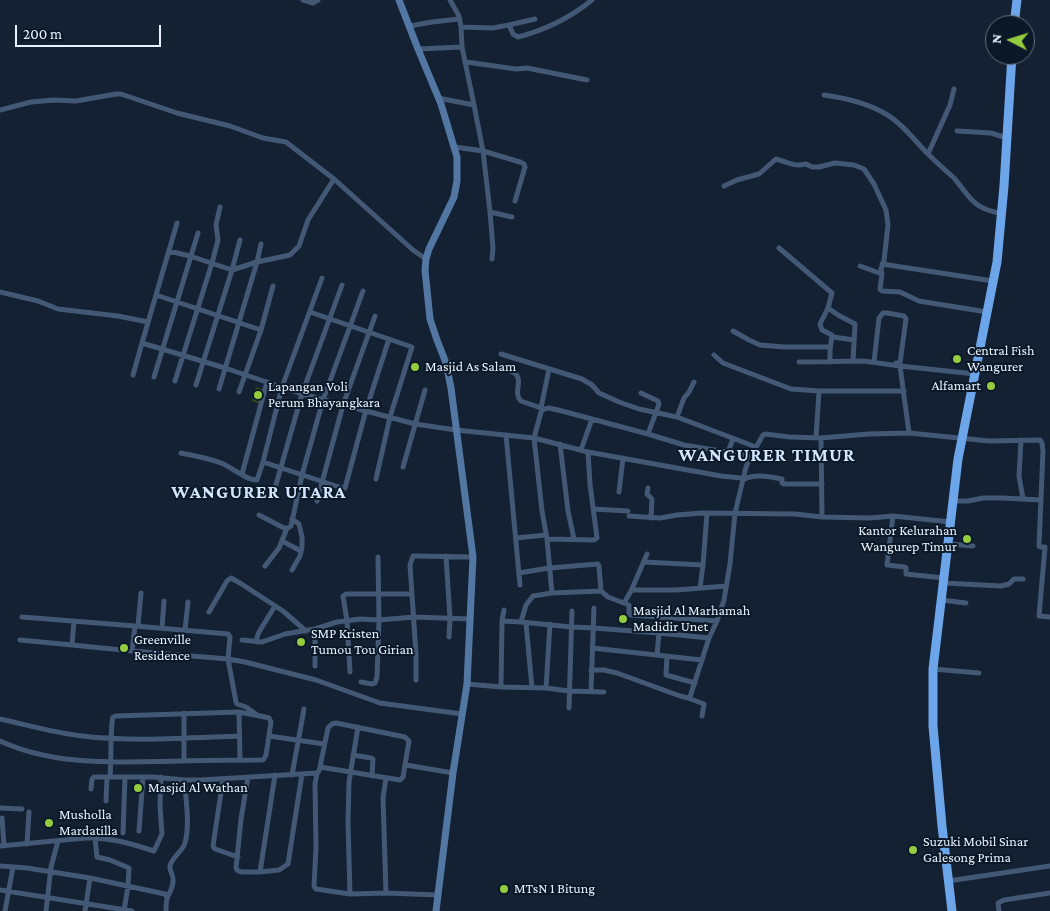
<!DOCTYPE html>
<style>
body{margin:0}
#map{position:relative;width:1050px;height:911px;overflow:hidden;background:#132132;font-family:"Crimson Pro",serif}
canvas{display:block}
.north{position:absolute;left:985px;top:15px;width:50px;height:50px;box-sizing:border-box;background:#0a1828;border:1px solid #63707e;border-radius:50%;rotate:275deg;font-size:14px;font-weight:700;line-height:20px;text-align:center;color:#e9f3ff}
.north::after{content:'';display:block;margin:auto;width:18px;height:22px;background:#93cc3d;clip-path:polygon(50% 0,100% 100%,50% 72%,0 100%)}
.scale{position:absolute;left:15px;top:25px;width:146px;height:22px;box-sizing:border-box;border:2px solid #e9f3ff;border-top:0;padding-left:6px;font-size:15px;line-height:18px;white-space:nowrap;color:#e9f3ff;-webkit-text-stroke:4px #0a1828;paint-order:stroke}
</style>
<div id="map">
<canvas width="1050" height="911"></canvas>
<div class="north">N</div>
<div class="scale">200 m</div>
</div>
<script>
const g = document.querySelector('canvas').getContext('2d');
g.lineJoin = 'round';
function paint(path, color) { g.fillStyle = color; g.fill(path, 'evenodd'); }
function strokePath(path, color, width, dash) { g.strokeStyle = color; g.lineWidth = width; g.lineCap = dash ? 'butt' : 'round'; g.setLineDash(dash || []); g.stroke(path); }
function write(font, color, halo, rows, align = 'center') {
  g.font = font + ' "Crimson Pro",serif'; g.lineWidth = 4; g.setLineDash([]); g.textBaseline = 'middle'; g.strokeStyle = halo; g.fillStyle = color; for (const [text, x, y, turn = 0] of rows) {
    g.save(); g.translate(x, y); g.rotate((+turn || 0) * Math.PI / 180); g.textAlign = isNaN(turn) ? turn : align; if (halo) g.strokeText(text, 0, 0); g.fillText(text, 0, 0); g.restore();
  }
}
paint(new Path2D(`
 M256,387L264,390L260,404L252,401Z`), '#36491d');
strokePath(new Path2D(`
 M303,0L313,3L318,0
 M450,0L459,16L461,27L462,47L474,105
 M509,25L535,19
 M410,26L432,22L459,19
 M461,27L493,28L509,25L513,34L518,37C545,30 571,17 592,0
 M418,49L462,47
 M466,62L516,69L527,68L587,80
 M824,95C846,98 867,103 886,114C903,124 915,141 928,154C936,162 945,170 954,178C963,188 970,202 983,208C989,211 996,212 1002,214
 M438,98L474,105L483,151L490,212L493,248L492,259
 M0,110L31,102L54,100L76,101L116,94H121L177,113L230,126L263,138L286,142L334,179L413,250L426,259
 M957,131L991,133L1007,138
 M455,147L483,151L520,162L524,164L525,167L515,201
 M928,154L950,105L954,89
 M724,186L737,180L759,174L776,159C788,162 793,167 806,164L812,167H819L835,163L854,165L864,169L874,184L886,210L888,225L884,261L881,269L882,274L880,289L882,291L900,292L919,301L987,312
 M490,212L512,217
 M177,223L142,343L225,368L302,394L415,424L456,430L534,438L541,412L544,409L549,408L562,411L648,434L684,445L751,456L763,435L765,434L790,437L821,438L869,434L909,433L989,441L1040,440L1042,443L1043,451L1039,546L1040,547H1045L1039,616L1050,617
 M779,248L832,293L828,308L820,324L822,330L832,335L830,350V362
 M169,251L190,256L232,270L257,262L290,255L299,246L308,220L334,179
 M882,264L993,281
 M860,266L882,274
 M0,292L38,301L58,309L118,316L148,322
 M156,295L261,330
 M828,308L838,315L855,324L853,361
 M310,312L412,347L390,417L376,479
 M733,331L749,340L760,345L784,347H830
 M833,337L854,340
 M501,354L582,379L592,385L599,393L619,402L639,409L677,417L756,447
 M714,355L723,363L791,389L819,391
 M799,362L863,361L900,366L975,374
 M874,362L879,318L883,313H887L904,316L906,319L900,363H896
 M900,366L909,433
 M504,369C531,375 510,390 521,401L544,409
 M133,375L142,343
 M154,377L198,233
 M175,381L212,263L218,240L216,225L220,207
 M196,385L232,270L240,240
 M219,389L257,262L261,244
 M239,392L261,330L273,286
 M641,393L658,401L659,404L648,434
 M541,408L549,369
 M677,417L684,398L689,392L694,382
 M506,435L520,585
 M816,438L819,391H904
 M821,438L822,517
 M1021,440L1019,476L1023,499
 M560,444L568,511L574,539
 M581,450L592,419
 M728,452L733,439
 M181,453C194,456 208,458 221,463C232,467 245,480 257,480L263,462L282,387L322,278
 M263,462L342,488H345L366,410L389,339
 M403,467L425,390
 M242,474L267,382
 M275,488L302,394L342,285
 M648,488L647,494L652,499L651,518
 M619,492L623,458
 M317,501L343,405L375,316
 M953,501H968L983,498H1003L1041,500
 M593,509L628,511
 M259,515L284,528H288L291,526L302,475L323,400L363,291
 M629,516L660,518L677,515L702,513L795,514L822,517L870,518L893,516L951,522
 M893,516L887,565L905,567L906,568V574L944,578
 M516,538L546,535
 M547,539L594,540L597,538L590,484L588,452
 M282,541L301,551
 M949,544L973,546
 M446,556L450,618L449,637
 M644,562L703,565L700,588
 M703,565L707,513
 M265,566L279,548L287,528
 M292,570L300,556L302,548V537L299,524L292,519
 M519,573L549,568L598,564L599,566L601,591L608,597L629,605V613L630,615L717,621
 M944,583L1001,586L1009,584L1014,579H1023
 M601,591L552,593L547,539L542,511L534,438L588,452L721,476L741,478L743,480C754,473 770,477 782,479V483L784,484H822
 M631,591L647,554
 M942,600L966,603
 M624,603L631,591L633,590H677L726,586
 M209,612L227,581L231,578L240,583L283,611L306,631
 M22,617L135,626
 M74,621L72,645L132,651
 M502,621L521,622L571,627L594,628L659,633L709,638
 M521,622L526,605L533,596L552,593
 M526,623L532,688
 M138,626L141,593
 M162,628L164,601
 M185,630L188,602
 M20,640L72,645
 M242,640L262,642L285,634L315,629L337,622L360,619L379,620L414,617L471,619
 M257,642V637L259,632L275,606
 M592,648L702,660
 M657,655L659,633
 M667,656L666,675L695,683
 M315,666V629
 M933,669L979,673
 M591,670H604L617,673L680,696L688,698L690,697L709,638L717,621L724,600L730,564L735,513L746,467L751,456
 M350,672L347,621L343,596L346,594H412
 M416,680V654L410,565L413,556H416L473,557
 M361,682L372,684L375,683L377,677L379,620L378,557
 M467,684L501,687L546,688L569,691L604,692
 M501,687L502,621L504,610
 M546,688L550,624
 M591,691L594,608
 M688,698L704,704L702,716
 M569,708L572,611
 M239,712L240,760
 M184,713V761
 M257,715L246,707L237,704L236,702L228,659L230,637L228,634L135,626L132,651L228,659L245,662L316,680L380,703L462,714
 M0,719C27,725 55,733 82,736C134,742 187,738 239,736
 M269,736L324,744
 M0,741C57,767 120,762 181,761C208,760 235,760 262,760L264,759L266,755L271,722L269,718L265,717L239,712L116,716L113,717C111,724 112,731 111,738C111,751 111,764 110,777
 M353,755L371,758L373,759L372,776
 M406,765L453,773
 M320,767L400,780L403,777L409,741L405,737L336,723L332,724L328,728L320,767L319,771L317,773L315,784L316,848L314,886L316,889L350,894L386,893L438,895
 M292,775L304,709
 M248,777L241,819L236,868L237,870L241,872H260L275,775
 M386,778L383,798L386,893
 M223,779L213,846L215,849L238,857
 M91,789L92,779L94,777H153L184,780H201L317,773
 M106,801L107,777
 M0,808L22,809
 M2,818L4,846
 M139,831L143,777
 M123,833L125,777
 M95,838L97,857L110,860L129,868L128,886L124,911
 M27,844L29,812
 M0,846L86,838C110,837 132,844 154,851L162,834L160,806L161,777
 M0,866L27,868L90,878L165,894L167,897
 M260,872L279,870L288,864L302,774
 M948,881L1050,866
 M0,890L132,911
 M350,894L348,822L349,782L358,727
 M5,911L13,867
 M46,911L51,867L58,841
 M85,911L90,878
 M166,911C166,906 166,900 168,896C171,890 173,887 173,881C174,875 169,871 170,866C172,857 183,851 185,843C190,825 186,798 184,780
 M999,911L998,903L1004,900L1050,893`), '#425874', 5);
strokePath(new Path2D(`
 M399,0L418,49L441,104L457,157V181L454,197L429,249L426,259L425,270L426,280L430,319L437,340L446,363L451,388L473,557L467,684L453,773L436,911`), '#5377a3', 7);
strokePath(new Path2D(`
 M1014,25L1017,0
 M952,911L942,826L933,726V669L958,459L997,262L1004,186L1012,55`), '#6ca5e9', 9);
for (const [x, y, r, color] of [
 [957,359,5,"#93cc3d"],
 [415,367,5,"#93cc3d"],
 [991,386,5,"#93cc3d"],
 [258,395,5,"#93cc3d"],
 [967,539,5,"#93cc3d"],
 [623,619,5,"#93cc3d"],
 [301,642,5,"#93cc3d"],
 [124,648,5,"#93cc3d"],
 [138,788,5,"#93cc3d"],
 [49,823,5,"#93cc3d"],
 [913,850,5,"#93cc3d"],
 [504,889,5,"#93cc3d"]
]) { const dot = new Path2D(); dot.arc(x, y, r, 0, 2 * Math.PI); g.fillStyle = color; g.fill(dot); strokePath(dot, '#0a1828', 2); }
write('14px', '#e9f3ff', '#0a1828', [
 ["Central Fish",967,351],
 ["Wangurer",967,367],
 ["Masjid As Salam",425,367],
 ["Alfamart",981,386,"right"],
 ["Lapangan Voli",268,387],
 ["Perum Bhayangkara",268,403],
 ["Kantor Kelurahan",957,531,"right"],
 ["Wangurep Timur",957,547,"right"],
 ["Masjid Al Marhamah",633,611],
 ["Madidir Unet",633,627],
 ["SMP Kristen",311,634],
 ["Tumou Tou Girian",311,650],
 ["Greenville",134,640],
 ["Residence",134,656],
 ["Masjid Al Wathan",148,788],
 ["Musholla",59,815],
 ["Mardatilla",59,831],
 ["Suzuki Mobil Sinar",923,842],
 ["Galesong Prima",923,858],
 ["MTsN 1 Bitung",514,889]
], 'left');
g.letterSpacing = '1px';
write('bold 19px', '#d2e5fc', '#0a1828', [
 ["WANGURER TIMUR",767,455],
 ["WANGURER UTARA",259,492]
]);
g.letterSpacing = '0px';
</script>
